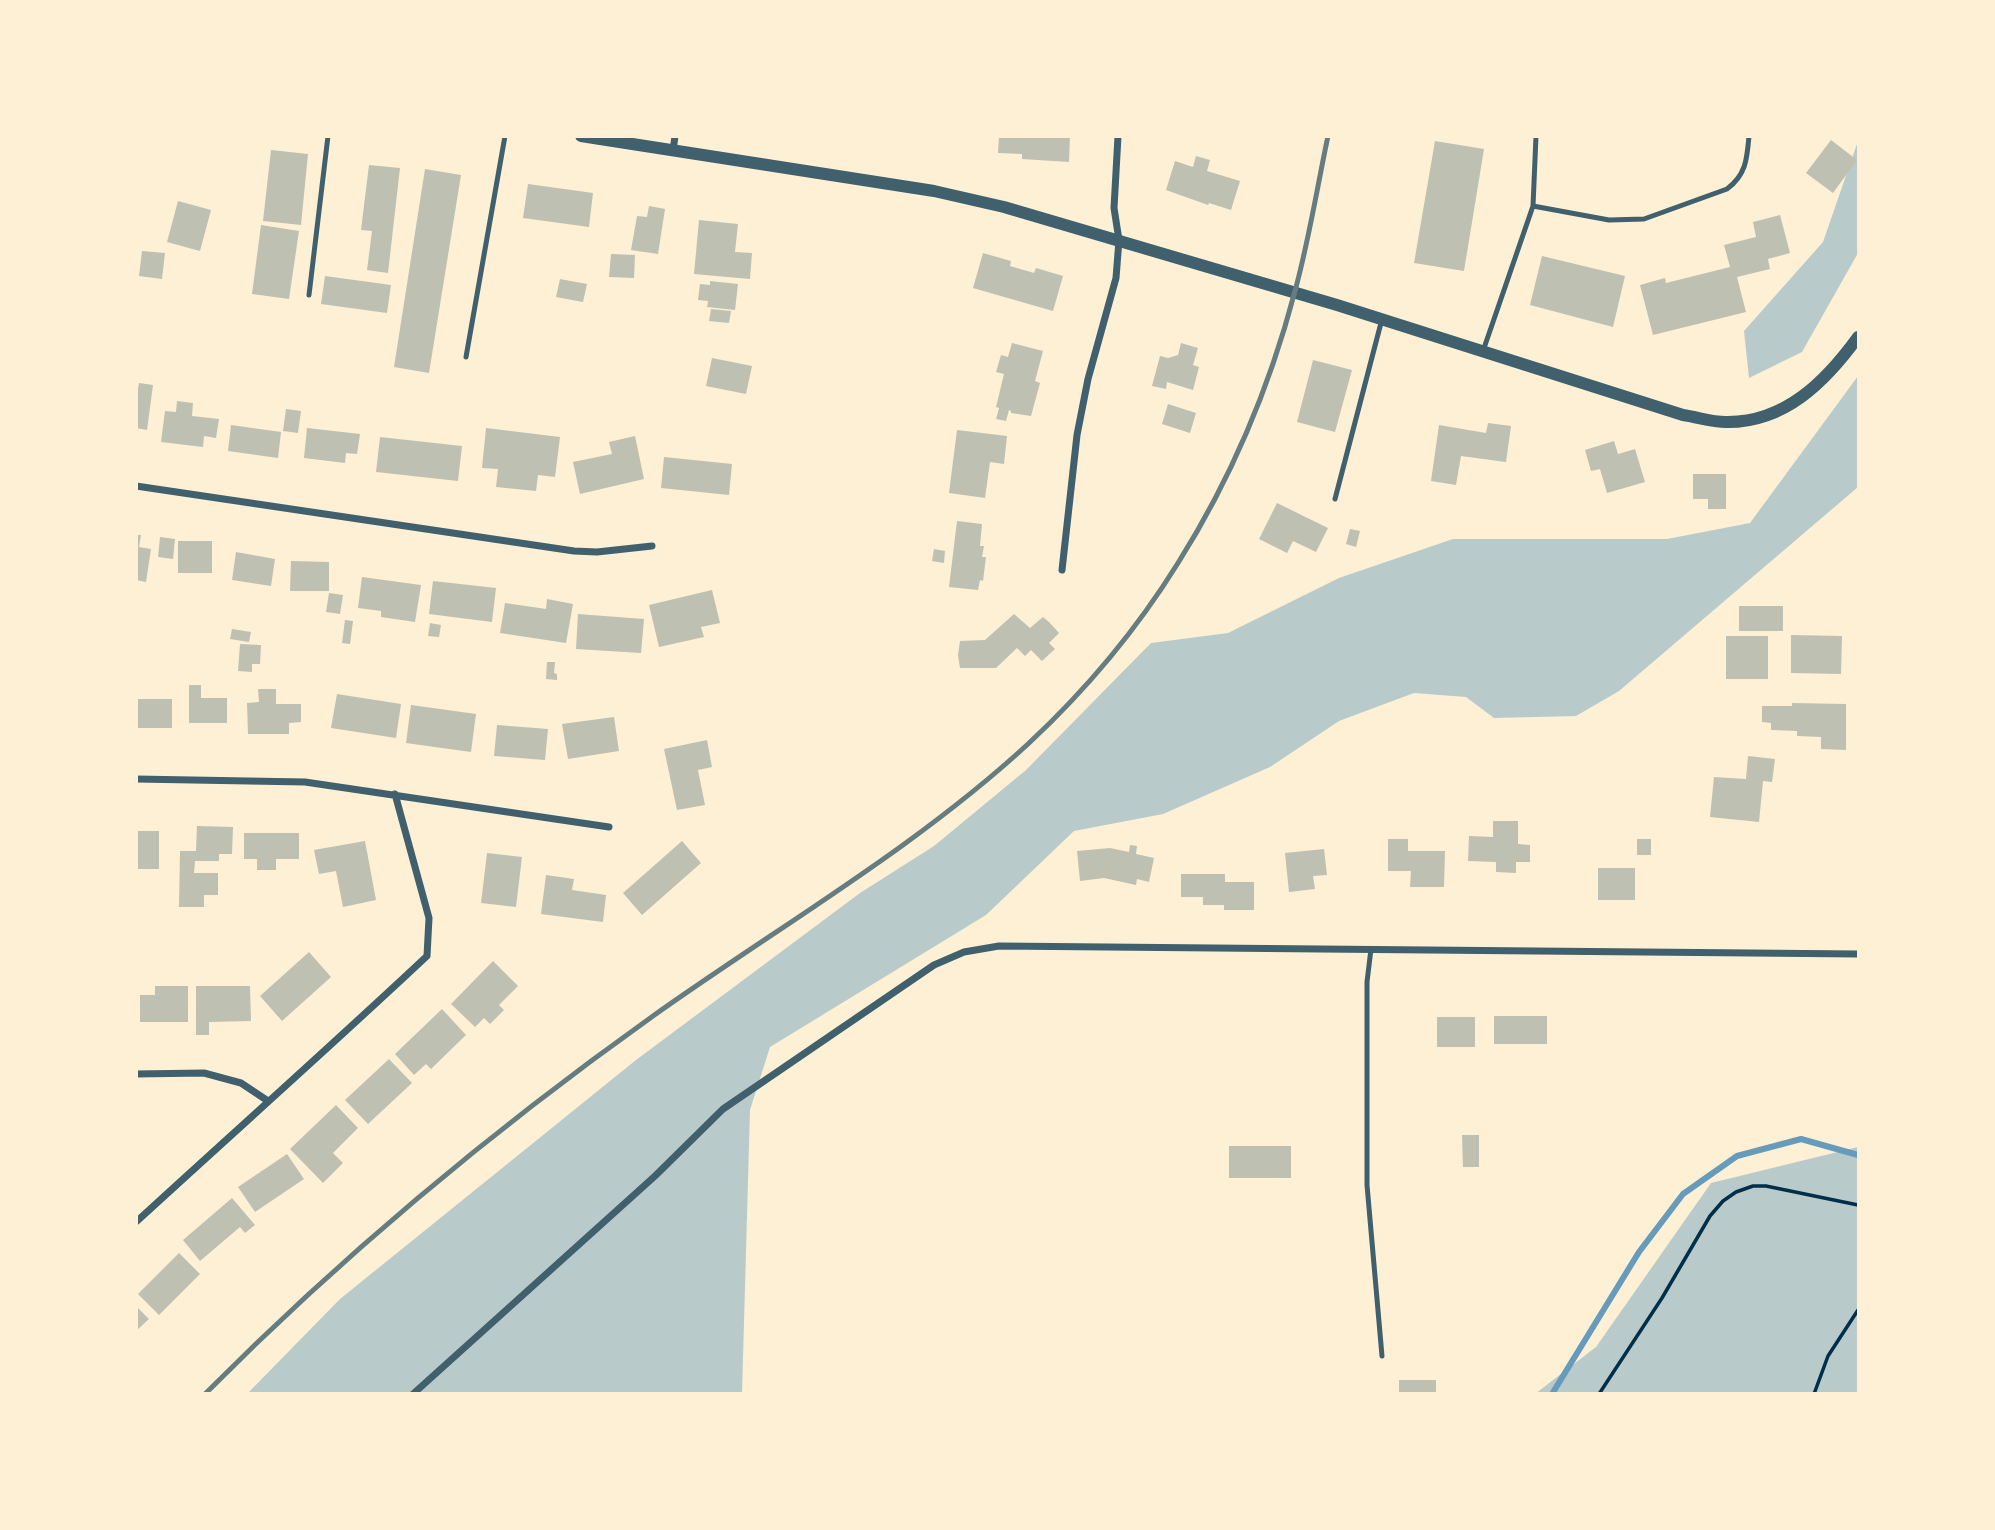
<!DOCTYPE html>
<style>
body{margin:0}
#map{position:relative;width:1995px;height:1530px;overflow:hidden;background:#fdf0d5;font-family:"Titillium Web",sans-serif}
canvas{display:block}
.frame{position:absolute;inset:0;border:138px solid #fdf0d5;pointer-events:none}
</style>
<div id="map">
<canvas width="1995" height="1530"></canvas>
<div class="frame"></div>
</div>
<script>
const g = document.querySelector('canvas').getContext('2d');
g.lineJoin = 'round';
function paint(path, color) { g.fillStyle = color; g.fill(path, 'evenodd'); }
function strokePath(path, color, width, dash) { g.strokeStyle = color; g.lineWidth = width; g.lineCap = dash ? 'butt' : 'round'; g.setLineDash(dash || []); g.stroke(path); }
paint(new Path2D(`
 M1858,141V253L1802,352L1749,378L1744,331L1823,242Z
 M1858,376V487L1619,691L1576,716L1494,718L1466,697L1414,693L1339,721L1270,767L1163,814L1074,831L986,915L770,1047L750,1110L742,1393L247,1394L340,1299L636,1060L860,893L934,846L1026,770L1151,643L1228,633L1339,578L1453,539H1667L1750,523Z
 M1858,1147V1393L1535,1394L1596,1347L1711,1183Z`), '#b9caca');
strokePath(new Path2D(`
 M1552,1394L1639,1252L1683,1194L1737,1156L1801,1139L1858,1155`), '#669bbc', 6);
paint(new Path2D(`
 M999,136H1070L1069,162L1022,159V154L998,153Z
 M1831,140L1857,160L1833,193L1806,173Z
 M1435,141L1484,149L1464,271L1414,263Z
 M271,150L308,154L301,225L263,221Z
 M1196,156L1210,160L1207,171L1240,181L1231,210L1209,203L1208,205L1166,190L1175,161L1193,167Z
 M369,165L400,168L388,273L367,270L372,231L361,230Z
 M425,169L461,175L429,373L394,367Z
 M528,184L593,193L589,227L523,218Z
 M178,201L211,210L200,251L167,242Z
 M649,206L665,209L658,254L631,250L637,216L647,217Z
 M1780,215L1790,253L1768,259L1770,269L1737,277L1746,312L1653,335L1640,285L1665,278L1666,283L1730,267L1724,245L1756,237L1753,222Z
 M699,220L738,224L735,252L752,253L750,279L694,274Z
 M261,225L299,231L289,299L252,294Z
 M142,251L165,253L162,279L139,276Z
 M983,253L1011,261L1010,266L1034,273L1036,268L1063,276L1053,311L973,288Z
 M611,254L635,255L634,278L609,277Z
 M1542,256L1625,276L1613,327L1530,305Z
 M325,276L391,285L387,313L321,304Z
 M560,279L587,284L583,302L556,297Z
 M710,281L738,284L735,310L707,307L708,301L698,300L700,284L710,285Z
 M711,309L731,311L729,323L709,321Z
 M1012,343L1043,351L1035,381L1040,383L1031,416L1011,413V411L1009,410L1006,421L996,419L999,408L996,407L1004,374L996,372L1001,355L1008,357Z
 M1181,343L1198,348L1193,365L1199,367L1193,390L1167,382L1166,389L1152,386L1160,356L1168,358L1178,355Z
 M712,358L752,366L746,394L706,386Z
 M1313,360L1352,370L1335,432L1297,422Z
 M139,383L153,385L147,430L136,428V400Z
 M177,401L193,403L192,416L219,419L216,438L204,436L203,447L161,442L165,411L176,412Z
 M1168,404L1196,413L1190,433L1162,424Z
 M286,409L301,411L298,433L283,431Z
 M1488,423L1511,426L1506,462L1461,456L1456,485L1431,481L1439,425L1486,433Z
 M231,425L281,432L278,458L228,451Z
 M307,428L360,434L357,454L346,453L345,463L304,458Z
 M486,428L560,437L555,477L538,475L536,491L496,487L498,469L482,468Z
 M957,430L1007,436L1004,464L990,462L985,498L949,493Z
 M635,436L644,479L580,494L573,462L612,454L609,442Z
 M380,437L462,446L458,481L376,472Z
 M1614,441L1618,454L1635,449L1645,482L1607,493L1600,469L1591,471L1585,450Z
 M664,457L732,464L729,495L661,488Z
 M1693,474H1726V509H1708V499H1693Z
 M1277,503L1328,528L1316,552L1293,541L1287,553L1259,539Z
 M957,521L982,524L980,546H984L982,557H986L983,581L980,580L978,590L949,587Z
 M1350,529L1360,531L1356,547L1346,544Z
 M136,535H141L139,547L151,549L146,582L136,580Z
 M160,537L175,539L173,559L158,557Z
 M178,541H212V573H178Z
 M934,549L945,551L944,563L932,561Z
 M236,552L275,559L271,586L232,580Z
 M291,561L329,562V591H290Z
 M362,577L421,585L415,622L381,617V611L358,608Z
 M433,581L496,588L492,622L429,614Z
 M712,590L720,623L701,627L704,637L659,647L649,605Z
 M329,593L343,595L340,614L326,612Z
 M547,599L573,604L566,643L500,633L505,603L546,609Z
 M1739,606H1783V631H1739Z
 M578,614L644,619L641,653L576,649Z
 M1014,614L1030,628L1043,617L1049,622L1059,633L1049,643L1055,649L1042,661L1031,650L1025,656L1017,648L996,668H960L958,655L960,641L985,640Z
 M345,620L353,621L350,644L342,643Z
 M430,623L441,625L439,637L428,636Z
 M232,629L251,632L249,642L230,639Z
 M1791,635L1842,636L1841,674L1791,673Z
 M1726,636H1768V679H1726Z
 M240,644L261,645L260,664H252V672L238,671Z
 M547,662H555L554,673L557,674V680L546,679Z
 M189,685H201V698H227V723H189Z
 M258,689H276V704H301V722L289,723V734H248L247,703L259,702Z
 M337,694L401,704L396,738L331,728Z
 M136,699H172V728H136Z
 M1792,703L1846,704V750L1821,749V737L1797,736V731L1771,730V723L1762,722V706H1792Z
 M411,705L476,714L471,752L406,743Z
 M614,717L619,751L568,759L562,724Z
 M497,725L548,729L545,760L494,756Z
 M707,740L712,767L698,770L705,805L677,810L664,749Z
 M1748,756L1775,759L1772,782L1763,781L1759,822L1710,817L1714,777L1746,779Z
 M1493,821H1518V844L1530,845V862H1516V873L1496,872V862L1468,861L1469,836L1493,837Z
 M197,826L233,827L232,854H219V861H195L194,873H218V895H204V907H179L180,851H196Z
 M136,831H159V869H137Z
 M244,833H299V859H276V870H257V859H244Z
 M1388,839H1408V851H1445L1444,887H1410L1411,871H1388Z
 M1637,839H1651V855H1637Z
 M365,841L376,900L343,907L336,871L319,874L314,850Z
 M682,841L701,863L642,915L623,893Z
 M1130,845L1137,846L1136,854L1154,858L1149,882L1137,879L1136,885L1104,878L1080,881L1077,851L1110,848L1129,852Z
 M1324,849L1327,875L1313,876L1315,889L1289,892L1285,853Z
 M487,853L522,857L516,907L481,903Z
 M1598,868H1635V900H1598Z
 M1181,874H1225V882H1254V910H1224V905H1203V897H1181Z
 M546,875L574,879L572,890L606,895L603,922L541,914Z
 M309,952L331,977L282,1021L260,996Z
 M493,961L518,986L499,1005L504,1010L490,1024L484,1018L475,1027L451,1004Z
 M155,986H188V1022H140V995H155Z
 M196,986H250L251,1021L209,1022V1035H196Z
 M442,1009L466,1035L431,1069L426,1064L414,1075L395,1054Z
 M1494,1016H1547V1044H1494Z
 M1437,1017H1475V1047H1437Z
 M389,1059L412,1083L368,1124L345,1100Z
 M336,1105L358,1128L333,1153L343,1163L323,1183L290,1149Z
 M1462,1135H1479V1167H1463Z
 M1229,1146H1291V1178H1229Z
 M287,1154L304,1179L255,1212L238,1187Z
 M232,1198L255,1225L245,1233L240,1227L200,1261L183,1240Z
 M179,1253L200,1274L159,1315L138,1294Z
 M136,1306L149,1319L136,1331Z
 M1399,1380H1436V1394H1399Z`), '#bec0b2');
strokePath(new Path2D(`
 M1599,1394L1662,1298L1710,1216L1723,1201L1736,1192L1753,1186H1766L1858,1205
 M1814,1394L1828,1356L1858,1310`), '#003049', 3.5);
strokePath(new Path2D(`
 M1533,206L1609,220L1644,219L1727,189C1746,175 1747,159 1749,136
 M309,295L328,136
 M1483,351L1533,206L1536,136
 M466,357L505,136
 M1335,499L1382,319
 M1371,949L1367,982V1185L1382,1356`), '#3f606c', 5);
strokePath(new Path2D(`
 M673,151L675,136
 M136,486L574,551L597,552L652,546
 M1062,570L1077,435L1088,379L1116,278L1119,240L1114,208L1118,136
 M136,779L305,782L609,827
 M136,1074L204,1073L241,1083L268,1101
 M136,1222C233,1133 331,1046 427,956L429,918L395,794
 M413,1394L655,1176L723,1109L934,965L964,952L999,946L1858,954`), '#3f606c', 7);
strokePath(new Path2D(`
 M581,136L934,191L1004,207L1337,305L1683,415C1697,417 1712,422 1726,422C1785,423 1826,381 1858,337`), '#3f606c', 12);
strokePath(new Path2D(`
 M205,1394C343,1255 493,1130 653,1016C778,927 914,849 1028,744C1085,691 1137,629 1178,563C1231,479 1270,386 1295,291C1309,240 1317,188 1328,136`), '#657d81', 5);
</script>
